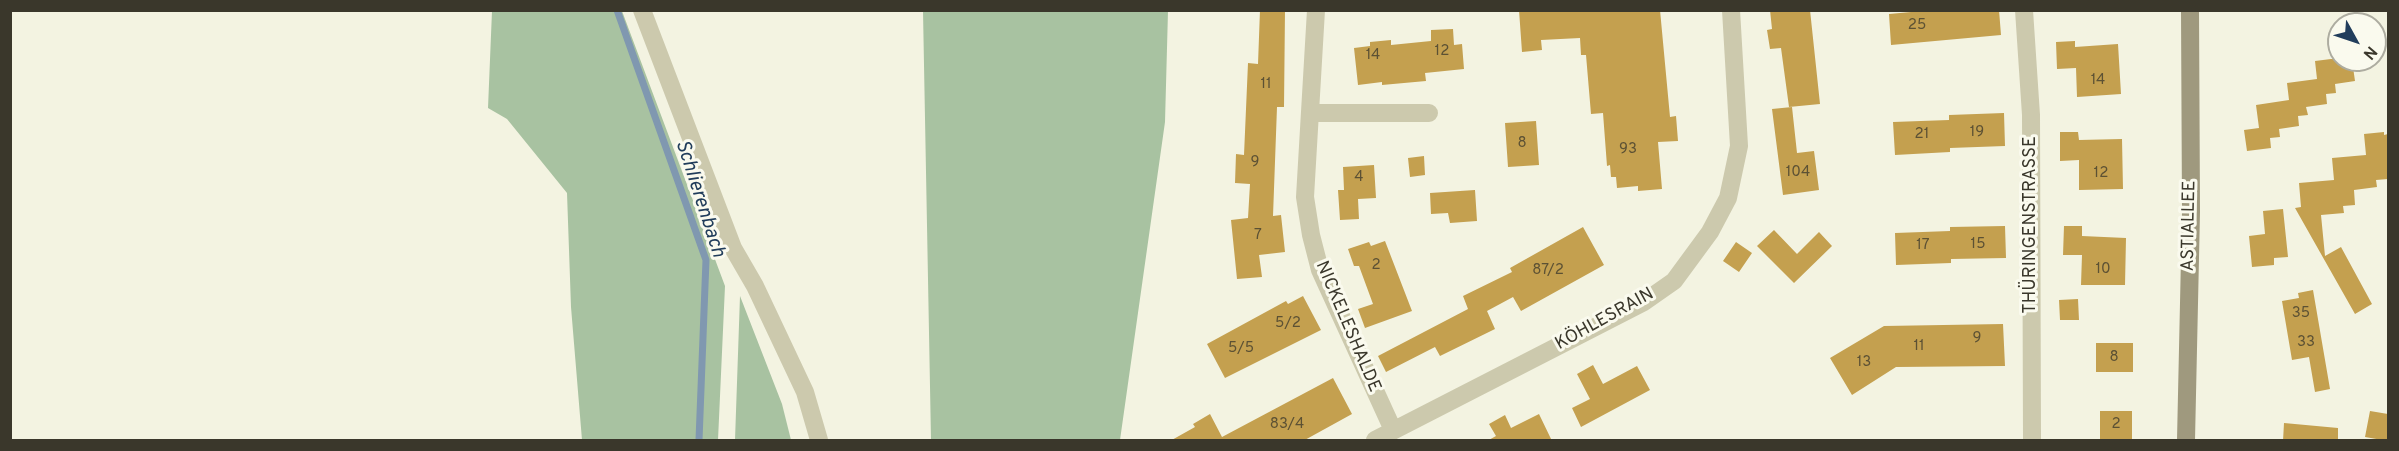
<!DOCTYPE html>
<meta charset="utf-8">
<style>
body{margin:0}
#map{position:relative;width:2399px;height:451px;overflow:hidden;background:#f3f3e1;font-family:Overpass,sans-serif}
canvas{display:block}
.frame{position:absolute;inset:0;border:12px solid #3a372b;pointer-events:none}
.north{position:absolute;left:2327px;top:12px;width:60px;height:60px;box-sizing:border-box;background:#fafaee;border:2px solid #adaca0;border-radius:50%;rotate:130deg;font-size:16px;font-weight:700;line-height:24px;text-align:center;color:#3a372b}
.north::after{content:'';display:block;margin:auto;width:21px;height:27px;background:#213d5b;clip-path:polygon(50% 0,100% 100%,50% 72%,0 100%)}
</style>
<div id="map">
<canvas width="2399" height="451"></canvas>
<div class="frame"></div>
<div class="north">N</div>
</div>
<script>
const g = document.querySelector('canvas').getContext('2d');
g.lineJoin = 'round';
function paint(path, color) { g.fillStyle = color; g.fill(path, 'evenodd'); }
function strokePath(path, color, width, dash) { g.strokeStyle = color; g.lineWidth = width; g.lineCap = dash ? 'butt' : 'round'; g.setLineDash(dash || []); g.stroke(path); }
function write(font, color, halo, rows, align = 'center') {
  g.font = font + ' Overpass,sans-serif'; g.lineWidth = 6; g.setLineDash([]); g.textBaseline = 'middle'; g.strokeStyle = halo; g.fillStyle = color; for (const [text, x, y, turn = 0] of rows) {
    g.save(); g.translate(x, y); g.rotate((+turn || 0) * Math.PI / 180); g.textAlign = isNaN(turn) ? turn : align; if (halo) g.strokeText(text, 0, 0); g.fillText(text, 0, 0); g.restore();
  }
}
paint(new Path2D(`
 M492,11H622L725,286L718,440H582L571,307L567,193L507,119L488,108Z
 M923,11H1168L1165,122L1120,440H931Z
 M740,296L782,404L791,440H735Z`), '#a8c2a1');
strokePath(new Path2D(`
 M617,10L706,260L699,440`), '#8098b0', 7);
paint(new Path2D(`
 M1260,10H1285L1284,107H1277L1273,216L1281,215L1285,252L1259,255L1262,277L1237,279L1231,220L1248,218L1250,184L1235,183L1236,154L1244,155L1248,63L1258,64Z
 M1519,10H1660L1670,117L1676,116L1678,141L1658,142L1662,189L1638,191V186L1617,188L1616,177H1611L1610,165L1607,166L1603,113L1591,114L1586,55H1581L1580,38L1541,40L1542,50L1522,52Z
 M1770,10H1810L1820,104L1789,107L1781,48L1770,49L1767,30L1772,29Z
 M1933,10H1999L2001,35L1891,45L1889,14Z
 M1453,29L1454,45L1462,44L1464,69L1425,73L1426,81L1382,85V82L1358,85L1354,48L1370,46V42L1391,40V45L1431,41V30Z
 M2075,41V47L2118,44L2121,94L2077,97L2076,68L2057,69L2056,42Z
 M2331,59L2352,60L2355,81L2335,84L2336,93L2326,94L2327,104L2306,107L2308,115L2298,116L2299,126L2279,129L2280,137L2270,138L2271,148L2247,151L2244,130L2259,128L2256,105L2289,100L2287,83L2317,79L2315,61Z
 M1792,107L1797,153L1814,151L1819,190L1783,195L1772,109Z
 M2004,113L2005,146L1950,148V152L1895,155L1893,122L1949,120V115Z
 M1536,121L1539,165L1508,167L1505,123Z
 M2060,132H2078L2079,140L2122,139L2123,189L2079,190V160L2060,161Z
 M2384,132V135L2388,134V179L2376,180L2377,187L2354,190L2355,205L2343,206L2344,213L2321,215L2325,256L2341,247L2372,304L2355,314L2295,208L2301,207L2299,183L2334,180L2332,158L2366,155L2364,134Z
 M1424,156L1425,175L1410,177L1408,158Z
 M1374,165L1376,198L1358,199L1359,219L1340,220L1338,190H1344L1343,167Z
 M1475,190L1477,221L1450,223L1448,213L1431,214L1430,193Z
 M2283,209L2288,257L2274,258V265L2252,267L2249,236L2265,234L2263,211Z
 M2005,226L2006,258L1951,259V263L1896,265L1895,233L1950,231V227Z
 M2064,226H2082V236L2126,238L2125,285H2081L2082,255H2063Z
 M1583,227L1604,265L1521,311L1513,297L1487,311L1495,329L1440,356L1435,347L1386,372L1378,356L1468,309L1463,296L1512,272L1510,268Z
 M1774,230L1797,254L1819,232L1832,246L1794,283L1757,246Z
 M1385,241L1412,311L1365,328L1358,309L1373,304L1359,266H1354L1348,249L1369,242L1371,246Z
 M1736,242L1752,253L1739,272L1723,261Z
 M2313,290L2330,389L2315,392L2309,357L2292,360L2282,301L2299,298L2298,293Z
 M1303,296L1321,330L1225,378L1207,344L1286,301L1288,304Z
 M2078,299L2079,320H2060L2059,300Z
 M2003,324L2005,366L1896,367L1852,395L1830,358L1884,326Z
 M2096,343H2133V372H2096Z
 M1593,365L1603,384L1637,366L1650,390L1581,427L1572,408L1590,399L1577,374Z
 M1333,378L1352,414L1303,441H1170L1195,427L1193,424L1210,414L1222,437Z
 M2100,411H2132V441H2100Z
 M2370,411L2388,414V441L2365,437Z
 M1539,414L1552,441H1487L1496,436L1489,424L1505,415L1511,428Z
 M2284,423L2338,428V441H2283Z`), '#c4a04f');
strokePath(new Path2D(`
 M642,10L733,248L755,286L805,392L819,440
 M1316,10L1305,197L1311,235L1320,270L1393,430
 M2024,10L2031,115L2032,440
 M1310,113H1429
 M1375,440L1644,302L1674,281L1710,232L1728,198L1739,146L1731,10`), '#ccc9ad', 18);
strokePath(new Path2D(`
 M2186,440L2191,212L2190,10`), '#9f997e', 18);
write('15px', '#5c5134', null, [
 ["25",1917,26],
 ["12",1442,52],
 ["14",1373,56],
 ["14",2098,81],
 ["11",1266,85],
 ["19",1977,133],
 ["21",1922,135],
 ["8",1522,144],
 ["93",1628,150],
 ["9",1255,163],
 ["104",1798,173],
 ["12",2101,174],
 ["4",1359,178],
 ["7",1258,236],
 ["15",1978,245],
 ["17",1923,246],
 ["2",1376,266],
 ["10",2103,270],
 ["87/2",1548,271],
 ["35",2301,314],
 ["5/2",1288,324],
 ["9",1977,339],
 ["33",2306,343],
 ["11",1919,347],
 ["5/5",1241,349],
 ["8",2114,358],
 ["13",1864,363],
 ["83/4",1287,425],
 ["2",2116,425]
]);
write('18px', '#3a372b', '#fafaee', [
 ["THÜRINGENSTRASSE",2031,225,-90],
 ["ASTIALLEE",2190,226,-89],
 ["KÖHLESRAIN",1605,320,-29],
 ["NICKELESHALDE",1347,327,67]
]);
write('italic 20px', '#213d5b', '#fafaee', [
 ["Schlierenbach",699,199,72]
]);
</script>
